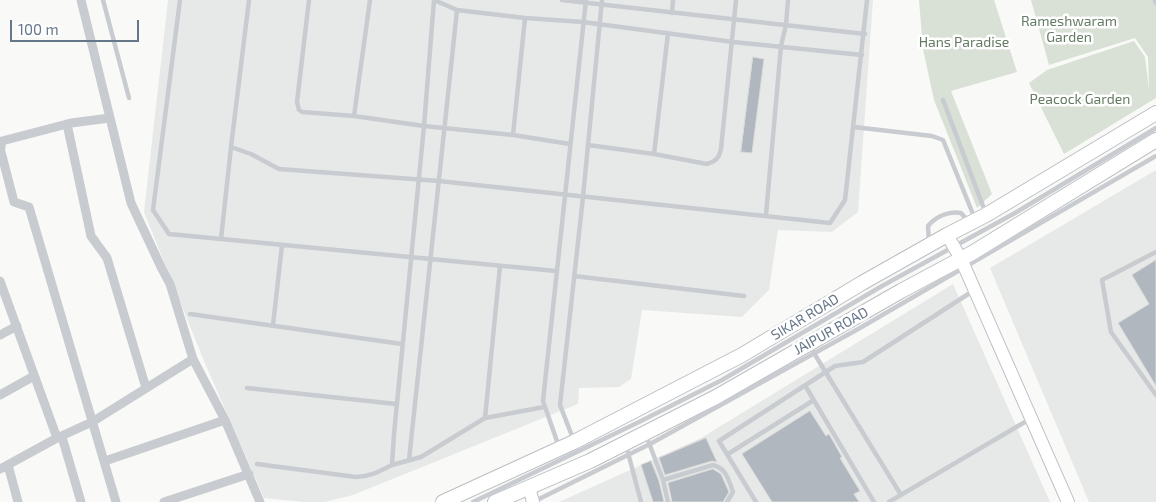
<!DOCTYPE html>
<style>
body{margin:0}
#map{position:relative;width:1156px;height:502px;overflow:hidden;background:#f9faf7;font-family:"Exo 2",sans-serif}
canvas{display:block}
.scale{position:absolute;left:10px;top:20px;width:129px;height:22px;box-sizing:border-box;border:2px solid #67778a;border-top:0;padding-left:6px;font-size:15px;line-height:18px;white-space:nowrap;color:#67778a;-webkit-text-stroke:4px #fff;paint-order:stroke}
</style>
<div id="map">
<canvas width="1156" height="502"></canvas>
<div class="scale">100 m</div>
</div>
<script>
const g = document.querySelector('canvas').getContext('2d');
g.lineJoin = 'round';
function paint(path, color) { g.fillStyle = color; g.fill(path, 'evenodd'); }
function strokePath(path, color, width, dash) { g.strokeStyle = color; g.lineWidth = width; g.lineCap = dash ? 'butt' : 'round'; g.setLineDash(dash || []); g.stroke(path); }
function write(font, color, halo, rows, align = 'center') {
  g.font = font + ' "Exo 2",sans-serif'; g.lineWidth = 5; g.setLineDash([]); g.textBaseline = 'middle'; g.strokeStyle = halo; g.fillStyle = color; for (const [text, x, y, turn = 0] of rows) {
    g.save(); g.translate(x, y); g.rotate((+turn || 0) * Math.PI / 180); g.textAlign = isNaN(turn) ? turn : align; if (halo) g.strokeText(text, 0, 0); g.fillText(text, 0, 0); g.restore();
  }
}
paint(new Path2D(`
 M168,0H873L858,212L832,232L778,230L769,290L742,317L642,310L631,379L619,387L579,388L578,404L353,495L325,502H303L264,498L204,361L144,212Z
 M1156,170V502H1089L990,268Z
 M953,284L1050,502H559L701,438Z`), '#e7e9e8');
paint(new Path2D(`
 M919,0H994L1017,72L951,91L992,194L977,208L934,100L923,49Z
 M1031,0H1156V98L1064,154L1029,83L1047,70L1134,41L1145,57L1149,90L1148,57L1135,38L1049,65Z`), '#d9e0d6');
const building = new Path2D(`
 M753,57L764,59L752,153L741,152Z
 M1156,260V386L1118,323L1149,304L1132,275Z
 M810,411L826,436L829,434L842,457L840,458L860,491L854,494L859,502H772L742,454Z
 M706,438L717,462L712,461L665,475L659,458Z
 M651,461L659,481L664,502H653L641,465Z
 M713,469L721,474L729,492L723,502H672L668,483Z`);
paint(building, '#b0b7be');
strokePath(building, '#dbdcd9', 1);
const secondary = new Path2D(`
 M947,235L961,259L1068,502
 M529,487L533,502`);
const primary = new Path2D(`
 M443,502L574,442L742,355L862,283L947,235L986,215L1156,113
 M495,502L590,461L716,397L901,291L972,253L1156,140`);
strokePath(secondary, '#babec4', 14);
strokePath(primary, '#bbbec3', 16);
strokePath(new Path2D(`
 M103,0L129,98
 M180,0L153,210L169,234L556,271
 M309,0L297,102L299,110L302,112L354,116L424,126L513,135L570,144
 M434,0L424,126L394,434L392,465L421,457L485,418L544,407
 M434,0L457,10L525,18L583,22L733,42L862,55
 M562,0L865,34
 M1155,0L1156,3
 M672,13L673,0
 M943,100L986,214
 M354,116L370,0
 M854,127L932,136L943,140L975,219
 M513,135L525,18
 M588,145L654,154L707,164C716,161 719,158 721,149L736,0
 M231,147L251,154L279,169L439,181L830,223L845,200L867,0
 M654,154L668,33
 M766,215L781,46L786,25L788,0
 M221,239L231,147L249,0
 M929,243L928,226C936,216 949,211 961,213L969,222
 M1156,252L1102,280L1111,332L1156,395
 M574,276L744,296
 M190,314L402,344
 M273,325L282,245
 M809,345L901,495
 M806,387L874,502
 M247,388L396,404
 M485,418L500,266
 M646,435L663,480L668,502
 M574,441L560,405L583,197L602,0
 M626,445L641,502
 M559,447L543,401L586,0
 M728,454L814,400
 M409,460L457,10
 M257,464L356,477C370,477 380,471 392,465
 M663,480L713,465C727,469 728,479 733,492L727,502
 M535,501L650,444L860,328L1156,156
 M473,502L639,422L722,380L882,286L1015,213L1156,128
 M756,502L719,441L835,366L863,362L973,291
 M889,502L1030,419`), '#c8cbcf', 4.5);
strokePath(new Path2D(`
 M81,0L131,203L162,269L170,284L193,359L225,420L260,502
 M67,124L91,236L107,258L146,388
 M1,152L14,202L29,207L116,502
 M0,153L2,141L71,123L110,118
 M0,281L57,438
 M0,335L17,326
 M0,395L34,376
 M62,437L81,502
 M105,461L225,420
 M8,465L18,502
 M0,469L57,438L92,422L193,359
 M164,502L249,474`), '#c8cbcf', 9);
strokePath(secondary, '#fff', 12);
strokePath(primary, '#fff', 14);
write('14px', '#657b63', '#fff', [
 ["Rameshwaram",1069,21],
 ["Garden",1069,37],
 ["Hans Paradise",964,42],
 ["Peacock Garden",1080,99]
]);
write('14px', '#67778a', '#fff', [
 ["SIKAR ROAD",805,317,-31],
 ["JAIPUR ROAD",831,331,-29]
]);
</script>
